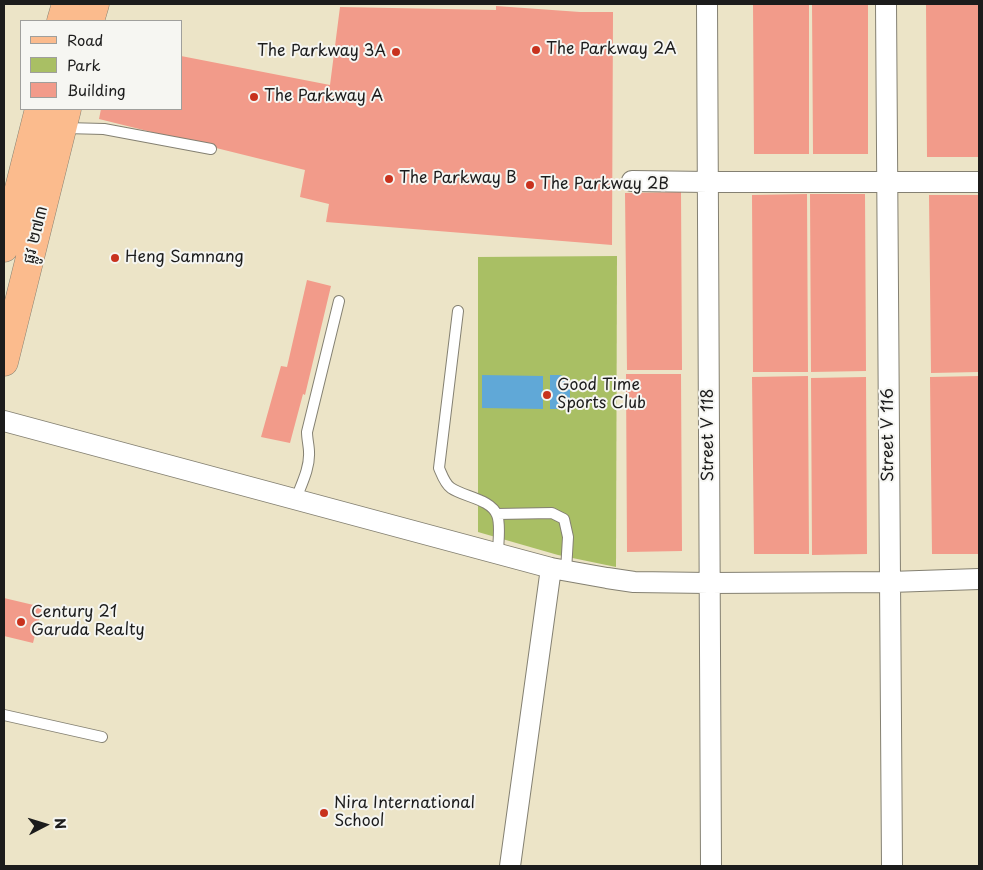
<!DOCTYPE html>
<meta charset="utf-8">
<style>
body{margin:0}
#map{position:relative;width:983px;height:870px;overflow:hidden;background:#ece4c7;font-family:"Playpen Sans",sans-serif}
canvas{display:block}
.frame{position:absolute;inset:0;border:5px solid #1c1c1c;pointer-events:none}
.legend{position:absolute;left:20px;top:20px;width:162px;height:90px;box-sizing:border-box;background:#f6f6f2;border:1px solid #9f9f9c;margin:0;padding:6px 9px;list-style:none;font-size:15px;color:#1c1c1c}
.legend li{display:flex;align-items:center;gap:10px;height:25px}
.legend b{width:25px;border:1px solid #9f9f9c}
.north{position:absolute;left:20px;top:800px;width:50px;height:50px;-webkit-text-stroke:4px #f6f6f2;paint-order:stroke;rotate:85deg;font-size:14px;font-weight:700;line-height:20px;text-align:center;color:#1c1c1c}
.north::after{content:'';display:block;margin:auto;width:18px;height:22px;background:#1c1c1c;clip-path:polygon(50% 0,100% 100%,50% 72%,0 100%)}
</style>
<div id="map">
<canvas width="983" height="870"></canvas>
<div class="frame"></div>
<ul class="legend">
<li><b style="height:6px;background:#fbbb8d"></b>Road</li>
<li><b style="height:14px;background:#a9bf64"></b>Park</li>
<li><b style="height:14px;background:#f29b8a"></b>Building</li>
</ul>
<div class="north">N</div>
</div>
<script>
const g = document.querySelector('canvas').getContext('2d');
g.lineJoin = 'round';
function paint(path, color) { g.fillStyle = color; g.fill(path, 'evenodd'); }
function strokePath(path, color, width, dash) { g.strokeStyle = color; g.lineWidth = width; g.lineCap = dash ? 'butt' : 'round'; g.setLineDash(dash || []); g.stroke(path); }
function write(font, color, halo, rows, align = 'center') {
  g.font = font + ' "Playpen Sans","Noto Sans Khmer",sans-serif'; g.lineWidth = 4; g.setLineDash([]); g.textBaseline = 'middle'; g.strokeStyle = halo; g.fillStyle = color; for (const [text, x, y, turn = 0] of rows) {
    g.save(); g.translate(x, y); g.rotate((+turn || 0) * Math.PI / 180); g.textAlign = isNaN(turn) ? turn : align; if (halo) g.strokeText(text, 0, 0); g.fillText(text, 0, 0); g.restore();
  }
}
paint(new Path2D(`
 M617,256L616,567L558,555L478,532V257Z`), '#a9bf64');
paint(new Path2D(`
 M482,375L543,376V409L482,408Z
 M550,375H560L567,378L570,385V409H550Z`), '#60a8d7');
paint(new Path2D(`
 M753,4H809V154H754Z
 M812,4H868V154H813Z
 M926,4H979V157H927Z
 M496,6L580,12H613L612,245L326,222L329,204L300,197L305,170L99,119L101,109H181V56L330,85L340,7L496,10Z
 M681,192L682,370H627L625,193Z
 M807,194L808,372H753L752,195Z
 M810,194H865L866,371L811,372Z
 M929,195H979V372L931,373Z
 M307,280L331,286L305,395L303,394L290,443L261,437L281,366L287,367Z
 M626,374H681L682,551L627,552Z
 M808,376L809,554H754L752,377Z
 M979,376V554H932L930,377Z
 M866,377L867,554L812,555L811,378Z
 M4,598L42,607L33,643L4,636Z`), '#f29b8a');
const lane = new Path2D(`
 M65,128L104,129L211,149
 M458,311L439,468C442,475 445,484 451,488C464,497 491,499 497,515C501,524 498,543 498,553
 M296,499C301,485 310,468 309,452C309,446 307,439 307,432L339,301
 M497,514L552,513L564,519L568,537L566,571
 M4,715L102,737`);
const street = new Path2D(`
 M707,4L711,866
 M886,4L892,866
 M632,181L708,182H979
 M4,421L551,568L607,578L634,582L709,583L890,582L979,579
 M510,866L551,568`);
const primary = new Path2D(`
 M61,21L66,4
 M90,21L95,4
 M4,248L39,109
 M4,362L67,109`);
strokePath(lane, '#848072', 12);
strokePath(street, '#848072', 22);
strokePath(primary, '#848072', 29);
strokePath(lane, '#fff', 10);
strokePath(street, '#fff', 20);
strokePath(primary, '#fbbb8d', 28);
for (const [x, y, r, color] of [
 [536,50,5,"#c8321e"],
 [396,52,5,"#c8321e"],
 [254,97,5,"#c8321e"],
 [389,179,5,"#c8321e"],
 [530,185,5,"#c8321e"],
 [115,258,5,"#c8321e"],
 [547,395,5,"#c8321e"],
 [21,622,5,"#c8321e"],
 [324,813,5,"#c8321e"]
]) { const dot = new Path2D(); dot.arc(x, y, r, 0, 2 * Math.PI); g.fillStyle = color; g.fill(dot); strokePath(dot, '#f6f6f2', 2); }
write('16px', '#1c1c1c', '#f6f6f2', [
 ["The Parkway 2A",546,50],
 ["The Parkway 3A",386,52,"right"],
 ["The Parkway A",264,97],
 ["The Parkway B",399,179],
 ["The Parkway 2B",540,185],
 ["Heng Samnang",125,258],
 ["Good Time",557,386],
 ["Sports Club",557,404],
 ["Century 21",31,613],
 ["Garuda Realty",31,631],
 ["Nira International",334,804],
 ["School",334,822]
], 'left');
write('16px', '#1c1c1c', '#f6f6f2', [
 ["ផ្លូវ ២៧៣",36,235,-76],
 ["Street V 118",709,435,-90],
 ["Street V 116",889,435,-90]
]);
</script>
